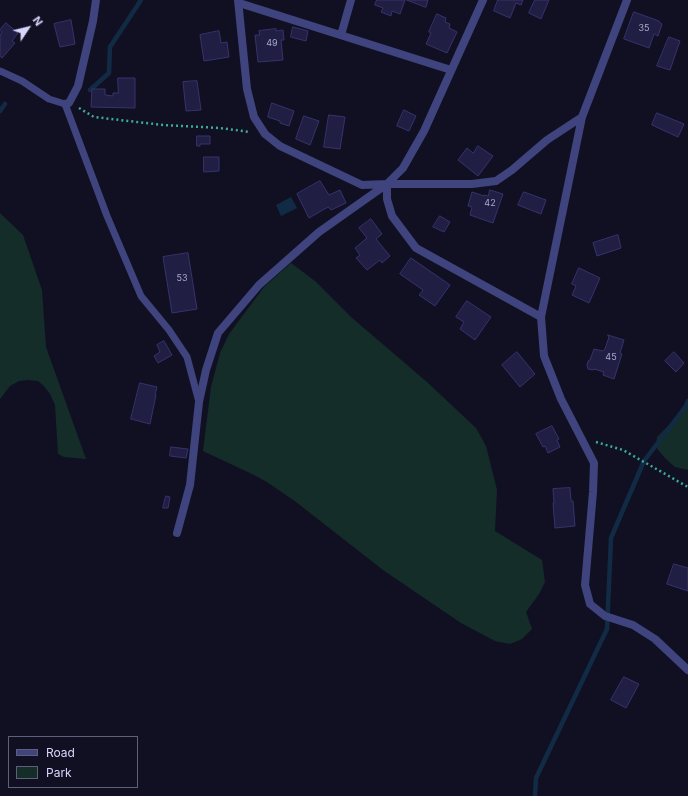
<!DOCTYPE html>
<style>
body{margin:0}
#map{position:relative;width:688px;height:796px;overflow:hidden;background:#111023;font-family:Inter,sans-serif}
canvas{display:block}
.legend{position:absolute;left:8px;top:736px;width:130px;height:52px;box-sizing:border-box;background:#111023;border:1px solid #605f7a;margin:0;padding:5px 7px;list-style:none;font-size:12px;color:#d6d6fc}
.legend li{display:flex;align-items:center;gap:8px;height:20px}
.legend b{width:20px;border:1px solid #605f7a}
.north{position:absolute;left:8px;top:8px;width:40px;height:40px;-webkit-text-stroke:3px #111023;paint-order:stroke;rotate:55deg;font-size:11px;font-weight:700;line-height:16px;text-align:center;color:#d6d6fc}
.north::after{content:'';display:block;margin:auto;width:14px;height:18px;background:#d6d6fc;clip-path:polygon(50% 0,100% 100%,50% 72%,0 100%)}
</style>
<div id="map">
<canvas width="688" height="796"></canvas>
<ul class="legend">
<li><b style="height:5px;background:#3f447e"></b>Road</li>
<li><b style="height:11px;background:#142d29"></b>Park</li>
</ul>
<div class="north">N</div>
</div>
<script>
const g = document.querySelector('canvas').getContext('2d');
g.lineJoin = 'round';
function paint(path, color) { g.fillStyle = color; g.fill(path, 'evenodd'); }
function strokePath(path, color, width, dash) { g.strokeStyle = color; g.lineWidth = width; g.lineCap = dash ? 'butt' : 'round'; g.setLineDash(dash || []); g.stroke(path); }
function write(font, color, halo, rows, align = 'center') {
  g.font = font + ' Inter,sans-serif'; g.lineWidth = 3.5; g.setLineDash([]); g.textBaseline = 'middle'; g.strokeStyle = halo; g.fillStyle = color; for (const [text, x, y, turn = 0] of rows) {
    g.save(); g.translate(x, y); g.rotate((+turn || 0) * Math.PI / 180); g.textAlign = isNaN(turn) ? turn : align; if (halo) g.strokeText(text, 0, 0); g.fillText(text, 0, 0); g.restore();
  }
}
paint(new Path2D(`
 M0,213L23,235L42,290L46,347L86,459L64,457L58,454L55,405L50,394L44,386L38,381L28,380L19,381L10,386L0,399Z
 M291,263L315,281L351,317L427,382L476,428L486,446L497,490L495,531L542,560L545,582L539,594L526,612L532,629L522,639L510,644L495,641L461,623L383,570L296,502L267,482L252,474L203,451L211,387L220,353L229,334L264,287Z
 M688,406V470L675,467L665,458L658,450L656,446L657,437Z`), '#142d29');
paint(new Path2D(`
 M291,197L297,208L281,216L276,205Z`), '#122b45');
strokePath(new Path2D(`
 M90,90L109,73L110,47L141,0
 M0,111L5,104
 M535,796L536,778L607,629L611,538L644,461L686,406L688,401`), '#122b45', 4.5);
const building = new Path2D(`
 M377,0H405L400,14L392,11L391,16L381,12L383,8L375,5Z
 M407,0H428L426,7Z
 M498,0H523L521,5L516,3L510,18L494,11Z
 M535,0H549L541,19L529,13Z
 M634,12L659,21V22L662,24L658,36L654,34L649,48L624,39Z
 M437,14L446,18L445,22L450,24L449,28L457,32L447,53L426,44L431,33L429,32Z
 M71,20L75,44L60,47L54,24Z
 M6,23L18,33L12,41L15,43L2,58L0,56V35L2,32L0,30Z
 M293,27L308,31L306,41L291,37Z
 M276,29V31L283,30L284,40H281L283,60L258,62L255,35H260L259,31Z
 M219,31L221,43L227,42L229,57L204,61L200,35Z
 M669,37L680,41L670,70L657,66Z
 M118,78H135V108L91,107L92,89H105V95L113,96V93H118Z
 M197,81L201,110L186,111L183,82Z
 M272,103L294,111L289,126L280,123V121L268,117Z
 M404,110L416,116L409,131L397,126Z
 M657,113L684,124L678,137L652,125Z
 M329,115L345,117L340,149L324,147Z
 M304,116L319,121L310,145L296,139Z
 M197,136H210V144H200V146H197Z
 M478,146L493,156L478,176L458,160L467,148L473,153Z
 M204,157H219V171L204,172Z
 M320,181L329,195L340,190L346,203L331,210L328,207L309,218L297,194Z
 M490,190L503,194L493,223L470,215L472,207L468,206L472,192L484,196V195L488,196Z
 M524,192L546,200L541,214L518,205Z
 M440,216L450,222L444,232L433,227Z
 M371,219L382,234L376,239L390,256L382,263L380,260L367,270L356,258L360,255L355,248L367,238L359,228Z
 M618,235L621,248L597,256L593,243Z
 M188,253L197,309L172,313L163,257Z
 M411,258L450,285L435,306L419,295L423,290L400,274Z
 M579,268L600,278L589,303L572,295L576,286L572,284Z
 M467,301L491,317L475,340L460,329L464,322L456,317Z
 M608,335L624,340L620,353L622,354L614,379L603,375L604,372L594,369L593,370L588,369L587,365L588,361L590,360L594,349L603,351L605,349L609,337L608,336Z
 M164,341L172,355L158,363L154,356L160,352L157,345Z
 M517,352L535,374L520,387L502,365Z
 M674,352L684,363L676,372L665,361Z
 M140,383L157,387L155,395H156L150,424L131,419Z
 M552,426L559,439L557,440L560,447L548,453L545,446L543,447L536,434Z
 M171,447L188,449L186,458L170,456Z
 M570,488L571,501H573L575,526L555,528L553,503H554L553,489Z
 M166,496L170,497L168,508H163Z
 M674,564L688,568V591L667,584Z
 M624,677L639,684L626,708L611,700Z`);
paint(building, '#211e43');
strokePath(building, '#37326d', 1);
strokePath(new Path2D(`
 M79,108L94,117L163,125L220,128L250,132
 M596,442L623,450L688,487`), '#39ad99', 2.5, [2, 3]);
strokePath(new Path2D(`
 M0,71L22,81L49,99L65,104L107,216L141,296L169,330L187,357L199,402`), '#3f447e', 7);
strokePath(new Path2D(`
 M238,0L247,89L254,117L265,134L280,146L362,185L387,184H472L496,181L512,170L547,140L582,117
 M627,0L582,117L541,317L544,356L561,399L594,463L593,492L585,585L590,604L605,616L633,625L655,639L688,670
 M239,3L451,70
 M341,35L351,0
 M65,104L69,103L78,86L93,21L96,0
 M387,184V199L392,216L416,248L541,317
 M177,533L190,485L199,402L206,370L218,333L259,285L319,232L387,184L403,168L424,131L483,0`), '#3f447e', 8);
write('9px', '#a9a8ce', null, [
 ["35",644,28],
 ["49",272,43],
 ["42",490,203],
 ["53",182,278],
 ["45",611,357]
]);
</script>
